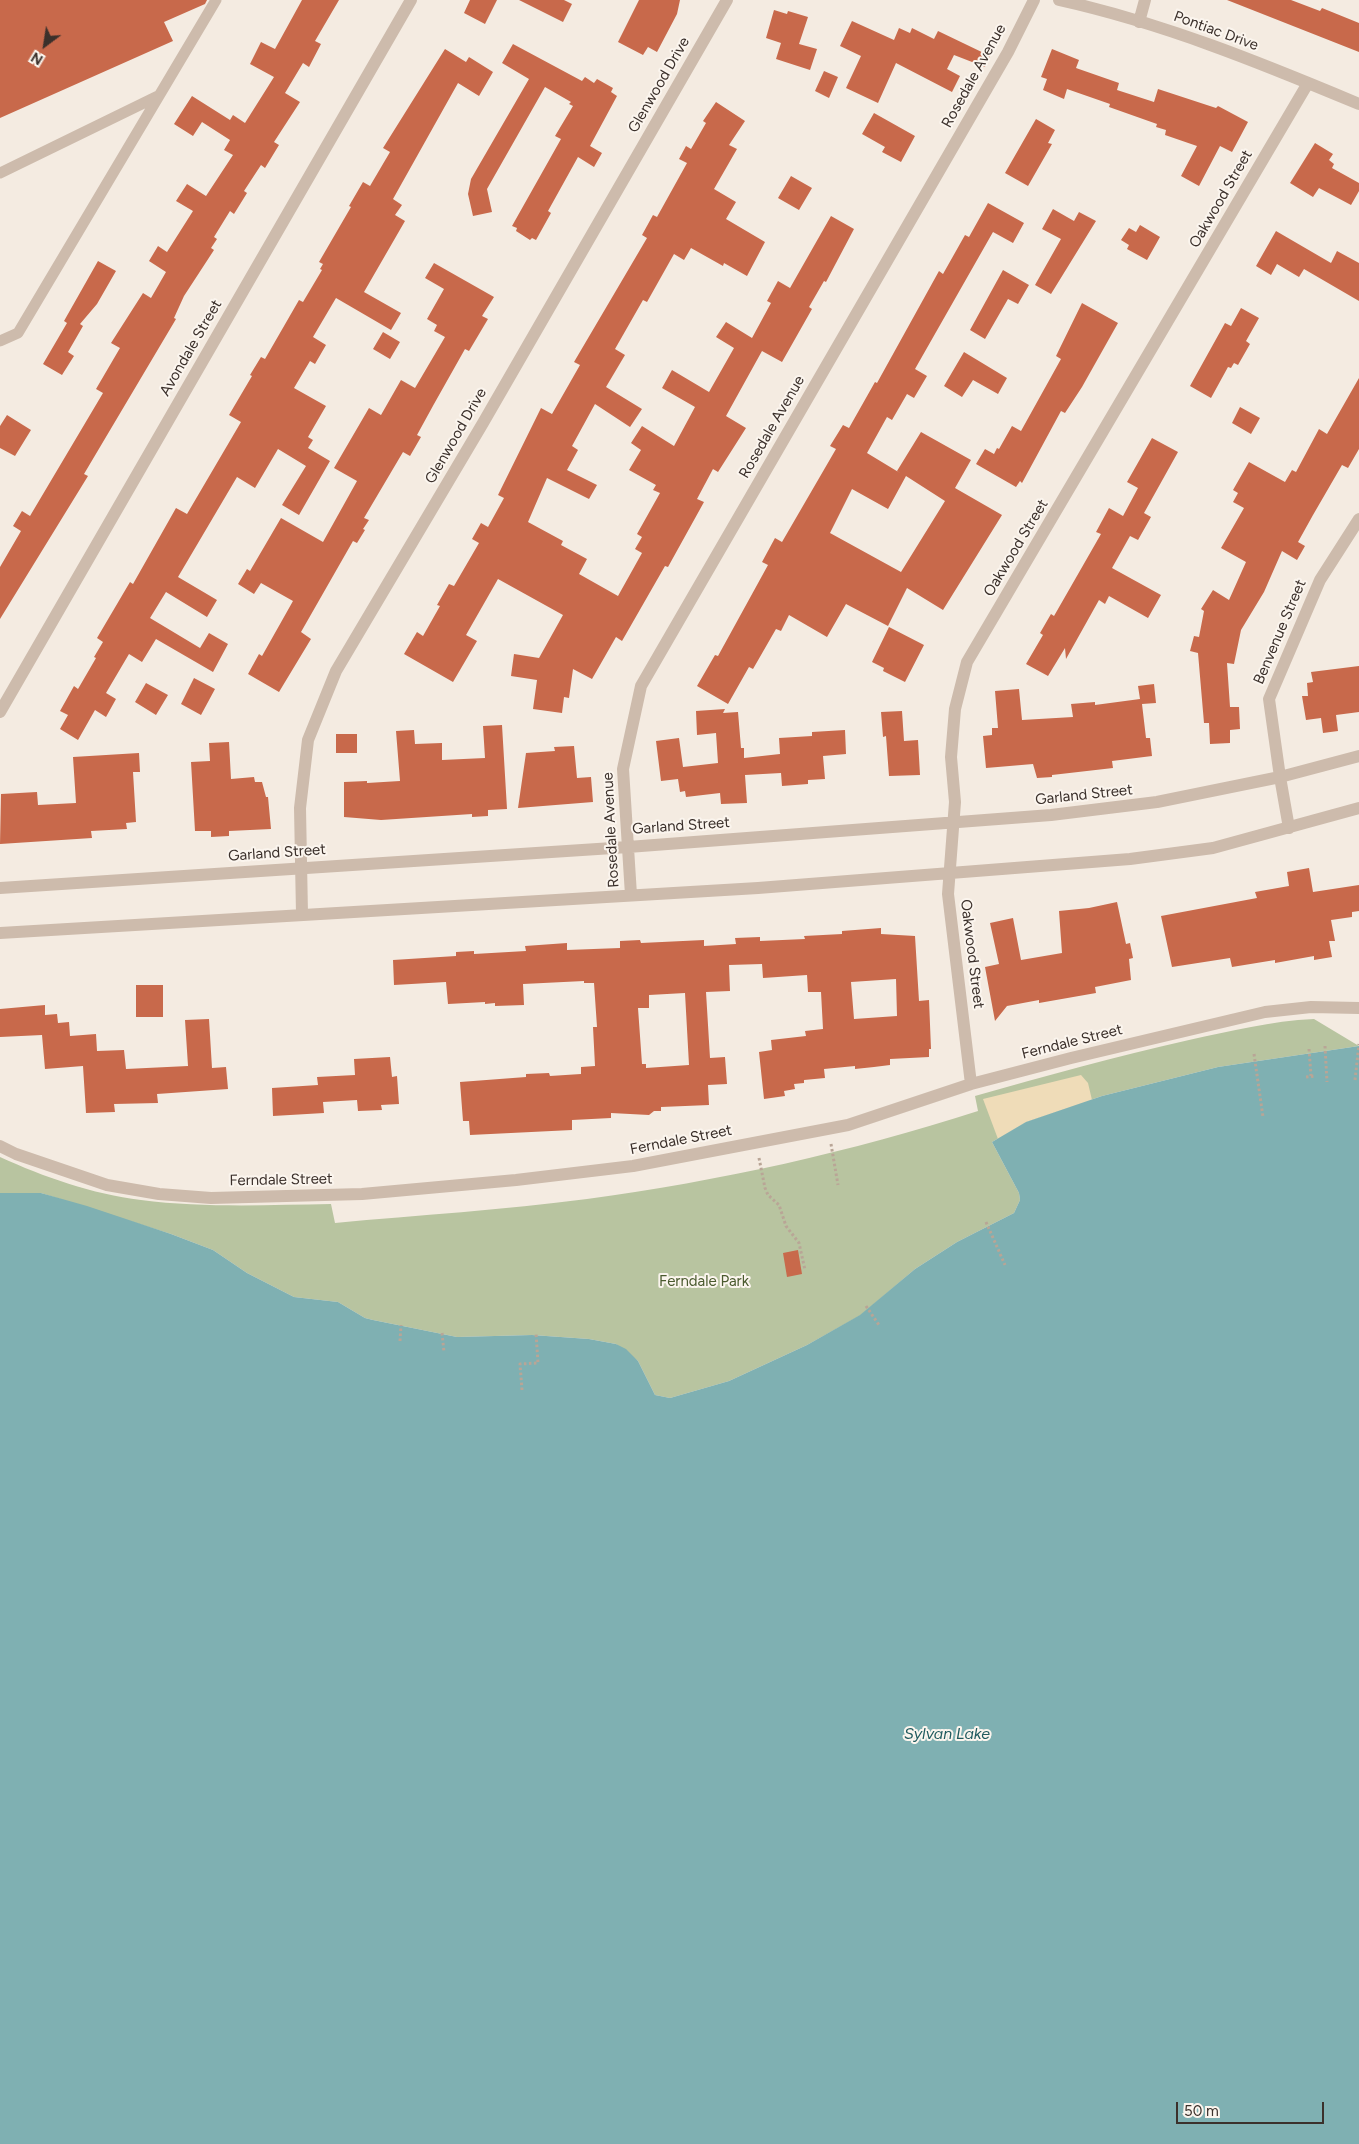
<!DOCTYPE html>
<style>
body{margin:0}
#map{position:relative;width:1359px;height:2144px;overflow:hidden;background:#f4ebe1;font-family:Figtree,sans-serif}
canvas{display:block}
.north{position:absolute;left:20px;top:20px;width:50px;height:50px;-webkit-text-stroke:4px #fbf5ee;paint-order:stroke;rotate:211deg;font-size:14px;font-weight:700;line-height:20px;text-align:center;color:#3b302b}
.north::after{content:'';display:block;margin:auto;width:18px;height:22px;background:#3b302b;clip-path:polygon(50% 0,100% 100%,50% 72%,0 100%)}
.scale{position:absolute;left:1176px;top:2102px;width:148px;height:22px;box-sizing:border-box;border:2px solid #3b302b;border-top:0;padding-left:6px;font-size:15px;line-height:18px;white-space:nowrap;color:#3b302b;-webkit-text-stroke:4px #fbf5ee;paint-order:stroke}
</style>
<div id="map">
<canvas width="1359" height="2144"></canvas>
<div class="north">N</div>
<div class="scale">50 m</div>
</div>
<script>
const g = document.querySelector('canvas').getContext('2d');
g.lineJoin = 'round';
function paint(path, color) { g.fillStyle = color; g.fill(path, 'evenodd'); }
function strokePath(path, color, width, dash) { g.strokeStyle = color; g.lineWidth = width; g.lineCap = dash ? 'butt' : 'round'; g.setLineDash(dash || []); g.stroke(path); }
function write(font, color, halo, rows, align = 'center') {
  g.font = font + ' Figtree,sans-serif'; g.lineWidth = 4; g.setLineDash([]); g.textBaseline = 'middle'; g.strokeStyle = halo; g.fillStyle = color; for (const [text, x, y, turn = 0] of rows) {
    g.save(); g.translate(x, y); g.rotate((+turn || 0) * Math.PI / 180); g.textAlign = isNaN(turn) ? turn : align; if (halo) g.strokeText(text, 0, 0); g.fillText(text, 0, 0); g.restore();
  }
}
paint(new Path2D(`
 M1314,1019L1359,1046L1218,1067L1102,1096L1026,1122L992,1142L1019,1193L1020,1200L1014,1213L957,1242L915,1269L861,1315L807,1345L729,1381L670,1398L655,1395L638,1361L616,1344L589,1339L532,1335L457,1337L373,1320L365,1318L338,1302L294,1297L247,1273L213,1250L171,1234L41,1193H0V1157C44,1177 92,1194 141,1200C203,1208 268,1205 331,1204L335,1223C419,1215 504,1210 587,1199C720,1181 851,1152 978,1111L975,1096C1046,1076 1117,1056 1189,1040C1231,1031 1271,1021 1314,1019Z`), '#b8c4a0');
paint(new Path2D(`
 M1081,1075L1088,1083L1092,1100L1026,1122L998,1139L983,1099Z`), '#efdcb8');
paint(new Path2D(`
 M1359,1046V2144H0V1193H41L87,1206L171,1234L213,1250L247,1273L294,1297L338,1302L365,1318L373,1320L457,1337L532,1335L589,1339L616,1344L626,1349L638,1361L655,1395L670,1398L729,1381L807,1345L860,1315L915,1269L957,1242L1014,1213L1020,1200L1019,1193L992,1142L1026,1122L1102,1096L1218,1067Z`), '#7fb0b2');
paint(new Path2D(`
 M0,0H207L205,4L164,22L173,41L0,118Z
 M302,0H339L315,41L321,44L309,67L303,63L285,93L300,102L274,142L279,145L265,168L261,165L244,191L247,193L234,214L230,211L214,237L217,239L211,248L214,250L184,296L174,318L176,319L84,474L88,476L0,619V567L21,531L13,526L22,511L30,516L103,393L96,389L120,348L111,343L143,293L151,298L166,272L149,261L158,246L167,252L193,211L176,201L187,184L206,196L233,155L224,150L230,140L202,122L193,136L174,124L192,96L230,120L233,115L245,123L274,77L250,64L261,42L275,49Z
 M470,0H497L485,24L464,13Z
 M519,0H564L572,4L563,22Z
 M639,0H680L677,14L657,52L648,47L643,55L618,42Z
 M1227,0H1291L1320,11L1322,8L1359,23V52Z
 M774,10L787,14L788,11L808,17L799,44L817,49L810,70L776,59L781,43L766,38Z
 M852,21L894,40L899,28L910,33L912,28L934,39L938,31L990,56L985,67L954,55L947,69L960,76L952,92L896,63L878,103L846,88L861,56L840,46Z
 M513,44L582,81L585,77L594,83L597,79L613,88L611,92L617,96L590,146L602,153L594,167L578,157L548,211L551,213L536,240L532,238L530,240L516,231L517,228L512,226L561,139L555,136L573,106L569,104L571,102L545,87L487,189L492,212L473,216L468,194L471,179L529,79L502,63Z
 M445,49L466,62L469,57L493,72L479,96L458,83L393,199L402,205L395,215L405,221L364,292L401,313L391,330L336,298L313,337L326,345L315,364L310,361L294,388L326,406L308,437L313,440L308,448L330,461L299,515L282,505L306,466L278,449L255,488L237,477L178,577L217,600L207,617L166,592L150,618L200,648L209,633L228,644L213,672L156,639L142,662L129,654L106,693L116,699L106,717L95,710L78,740L60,729L68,715L60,711L74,686L78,689L96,658L94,657L103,642L97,638L130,582L133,584L176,508L187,514L241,422L229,415L252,376L250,375L261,357L265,359L299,300L303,302L322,270L320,269L323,264L319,262L351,207L349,206L363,182L370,186L390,152L383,148Z
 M1052,49L1079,60L1076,68L1119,83L1117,90L1154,102L1158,89L1216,108L1218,106L1248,122L1232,152L1220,146L1199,186L1181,176L1197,146L1165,135L1166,130L1156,127L1157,124L1109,107L1110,104L1067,89L1064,99L1043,90L1047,79L1041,77Z
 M824,71L838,77L829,98L815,91Z
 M716,102L745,121L729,145L737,149L714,189L736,202L726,219L765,242L747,276L724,263L723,266L691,248L684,260L674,254L647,302L643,300L615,349L625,355L606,387L642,409L630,427L595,404L572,446L578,450L567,470L597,485L589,499L547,478L528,522L563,541L561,545L587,559L579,574L618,596L642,553L635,549L642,537L637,534L660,493L653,490L656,485L629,470L641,450L631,443L642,426L674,446L695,407L662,388L672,370L709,392L734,348L716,337L726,322L752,338L771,303L767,301L778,281L790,288L831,216L854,229L826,282L824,281L809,307L812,309L782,362L762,351L726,416L746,428L718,472L713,469L697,499L704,502L668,567L665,566L622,641L616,637L592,679L573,669L569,698L564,697L562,713L533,709L537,680L511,676L514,654L539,658L563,615L498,579L466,635L477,641L453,682L404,654L417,632L423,636L440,606L437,605L449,584L454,586L479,543L472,539L481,523L488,527L504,498L498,495L541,408L552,414L580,365L574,362L647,238L642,235L653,215L657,217L687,163L679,159L686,146L691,149L706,123L703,121Z
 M874,113L915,136L901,162L882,152L885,147L862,134Z
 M1036,119L1055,130L1048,143L1052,144L1028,186L1005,173Z
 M1315,143L1333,154L1329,160L1334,164L1332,168L1359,183V191L1351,205L1319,188L1313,197L1290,183Z
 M791,176L812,188L799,210L778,198Z
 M988,203L1024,223L1013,243L993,232L915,369L927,376L914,398L907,394L892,420L887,417L867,453L900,473L897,471L921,432L971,460L955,488L1002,515L943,610L907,588L888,626L846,604L827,637L789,615L781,631L776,629L753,669L749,667L728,704L697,686L715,655L718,656L768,565L762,562L775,538L782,542L836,449L830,446L843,425L849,428L875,382L877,383L939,271L943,274L965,235L969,237ZM906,476L945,501L901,572L830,533L852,489L888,509Z
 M1053,209L1074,221L1079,212L1096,221L1051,294L1035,285L1061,239L1042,229Z
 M1140,225L1160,237L1147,260L1127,249L1129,245L1121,240L1129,228L1136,232Z
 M1276,231L1331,263L1337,251L1359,263V301L1304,269L1299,277L1277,264L1271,275L1256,266Z
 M98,261L116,271L97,304L80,324L83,326L68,352L74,356L62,375L43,364L67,323L64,321Z
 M434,263L494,297L482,316L488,319L469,351L465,349L434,404L417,435L421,437L410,456L403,452L364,518L369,520L363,529L365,530L357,543L353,541L301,632L311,639L279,692L248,674L259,654L262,656L293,601L261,583L254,594L238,584L247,569L250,571L281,518L323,542L357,481L334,468L369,408L381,415L401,380L415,388L445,337L434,331L437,325L427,319L444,289L425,278Z
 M1003,270L1029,285L1018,304L1008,299L985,339L970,330Z
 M1082,303L1118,323L1082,387L1065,413L1061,411L1022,483L1020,481L1016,487L976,464L985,449L994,454L997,448L999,449L1012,426L1021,431L1061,359L1056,356Z
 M1241,308L1259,318L1246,341L1250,344L1238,365L1234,363L1231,368L1228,367L1211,398L1190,386L1225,323L1231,326Z
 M383,332L400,342L390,359L373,349Z
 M964,352L1007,378L998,394L973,380L962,397L944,386Z
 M1359,378V449L1348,468L1342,465L1313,515L1298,542L1305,546L1297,560L1282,551L1264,592L1241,630L1234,664L1227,663L1230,707H1239L1240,729L1230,730V743L1210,744L1209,723H1204L1198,653L1190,651L1194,636L1199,637L1204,611L1201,609L1213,590L1229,600L1246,562L1221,548L1244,508L1233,502L1238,493L1233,490L1249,462L1285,482L1292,470L1296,472L1319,429L1327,434Z
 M1240,407L1260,418L1251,434L1232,423Z
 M7,415L31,430L15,456L0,448V426Z
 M1152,438L1178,452L1144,513L1151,517L1138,540L1130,536L1112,568L1161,595L1148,618L1109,596L1105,604L1099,600L1066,659L1065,648L1048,676L1026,664L1043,635L1040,633L1051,614L1054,616L1101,534L1096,532L1109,508L1123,516L1138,488L1127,482Z
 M889,627L924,645L905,682L883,671L884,668L872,662Z
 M1359,666V712L1336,715L1338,731L1323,733L1321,718L1306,720L1302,696H1308L1307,683L1313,682L1311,672Z
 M194,678L215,689L201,715L181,704Z
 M146,683L168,695L156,715L135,702Z
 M1154,684L1156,703L1142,704L1146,738H1150L1152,756L1112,761L1113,768L1052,775V777L1037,778L1033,764L986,768L983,736L992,735V728H998L995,691L1019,689L1022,720L1073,717L1071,704L1095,702V705L1140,699L1138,686Z
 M725,709L723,713L738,712L741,748H744V758L780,754L779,738L812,736V732L845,730L846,754L823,756L825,779L808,780V784L782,786L781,773L745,775L747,803L721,804L720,793L686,797L685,791L680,792L678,779L661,781L656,741L679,738L683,767L718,763L716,733L697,735L696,711Z
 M902,711L904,741L918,740L920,775L889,776L886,736L883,737L881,712Z
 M502,725L507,809L488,810V816L472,817V814L381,820L344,817V782L367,781V783L400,781L396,731L414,730L415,744L442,743V760L485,758L483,726Z
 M336,734H357V753H336Z
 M229,742L231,779L254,777L255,782H262L266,797H268L271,829L229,831V836L211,837V831H195L191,762L210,761L209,743Z
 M574,746L577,778L591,777L593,802L518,808L526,753L555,751L554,747Z
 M139,753L140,772H133L136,822L126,823L127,829L91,831L92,838L0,844L1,794L37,792L38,805L76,803L73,757Z
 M1309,868L1313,892L1359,885V911L1352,912V917L1331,920L1335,941H1329L1332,957L1314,960V956L1275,963V960L1232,967L1230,958L1172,967L1161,916L1257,898L1255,892L1289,886L1287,872Z
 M1117,902L1126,944L1130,943L1133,958L1129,959L1131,980L1095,987L1096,993L1039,1003V1000L1007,1006L995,1021L985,967L999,964L990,923L1013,918L1021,960L1062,953L1059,911L1089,908Z
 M881,928V934L915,936L919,1001L929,1000L931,1049H929V1057L890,1059V1065L874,1067L855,1069V1066L824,1069L825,1078L804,1080V1083L794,1084L795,1089L784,1091L785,1096L764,1099L759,1052L772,1050L771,1040L806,1036L805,1031L823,1029L821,992H808L807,975L763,978L762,964L729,965L730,991L706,992L710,1058L725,1057L727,1084L708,1085L709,1105L661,1107V1111H654L649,1115L611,1113V1118L572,1120V1130L470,1135L469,1121H463L460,1082L526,1077V1074L549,1073L550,1076L581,1074V1067L595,1066L593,1027H597L594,983H584V981L523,984L524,1005L495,1006V1003L485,1004V1002L448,1004L446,982L394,985L393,960L456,956V952L474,951V954L526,951L525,946L567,943V950L620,948V941L640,940L641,943L704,940V946L736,944L735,938L760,937V941L805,939L804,936L842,934V931ZM896,979L897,1016L854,1019L851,982ZM685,993L689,1065L646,1068V1064H642L638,1008H649V995Z
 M136,985H163V1017H136Z
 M45,1005V1015L57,1014L58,1023L69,1022L70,1036L96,1034L97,1051L124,1050L126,1069L188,1066L185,1020L209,1019L212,1068L226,1067L228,1089L157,1094L158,1103L114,1104L115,1112L86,1113L83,1066L45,1069L42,1035L0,1037V1009Z
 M390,1057L392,1077L397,1076L399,1104L381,1105L382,1110L358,1111L357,1100L323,1102L324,1113L273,1116L272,1088L318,1085L317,1077L355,1075L354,1059Z
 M798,1250L802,1274L787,1277L783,1253Z`), '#c8694b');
strokePath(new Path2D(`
 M1325,1046L1327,1082
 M1309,1049L1311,1076
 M1254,1054L1263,1117
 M1306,1077L1316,1076
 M1355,1080L1359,1044
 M831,1144L838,1185
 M759,1158L765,1188L768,1195L779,1205L786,1226L799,1243L805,1270
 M986,1222L1005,1265
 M866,1306L879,1325
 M442,1333L444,1352
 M400,1341L401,1325
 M522,1390L520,1364L538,1363L536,1333`), '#b9a596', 3, [2.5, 2.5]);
strokePath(new Path2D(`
 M0,173L158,96
 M0,341L18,333L216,0`), '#cdbbac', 11);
strokePath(new Path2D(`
 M1059,0C1163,23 1261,63 1359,104
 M1139,22L1145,0
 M0,712L411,0
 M1289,828L1280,777L1269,699L1320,580L1359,519
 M0,888L628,847L1051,815L1157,802L1280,777L1359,756
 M631,895L623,769L641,686L1008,52L1034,0
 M302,914L300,808L308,740L336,671L483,423L727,0
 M0,933L758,888L1130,859L1213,848L1359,808
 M971,1084L948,894L955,802L951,757L955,709L967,662L1308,83
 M0,1146L16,1154L107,1185L159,1194L211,1198L362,1194L516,1180L633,1166L848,1125L971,1084L1071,1058L1265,1012L1311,1007L1359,1008`), '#cdbbac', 12);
write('15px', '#3b302b', '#fbf5ee', [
 ["Pontiac Drive",1216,31,20],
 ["Rosedale Avenue",974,76,-61],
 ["Glenwood Drive",659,85,-60],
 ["Oakwood Street",1221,199,-60],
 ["Avondale Street",191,348,-60],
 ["Rosedale Avenue",772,427,-60],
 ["Glenwood Drive",456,436,-60],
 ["Oakwood Street",1016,548,-59],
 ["Benvenue Street",1280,632,-67],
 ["Garland Street",1084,795,-6],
 ["Garland Street",681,826,-4],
 ["Rosedale Avenue",611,830,-93],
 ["Garland Street",277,853,-4],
 ["Oakwood Street",972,954,83],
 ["Ferndale Street",1072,1042,-14],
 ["Ferndale Street",681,1140,-11],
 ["Ferndale Street",281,1180,-1]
]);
write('15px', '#4a5a2e', '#fbf5ee', [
 ["Ferndale Park",704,1282]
]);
write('italic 16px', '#1f5a5e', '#fbf5ee', [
 ["Sylvan Lake",947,1734]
]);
</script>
